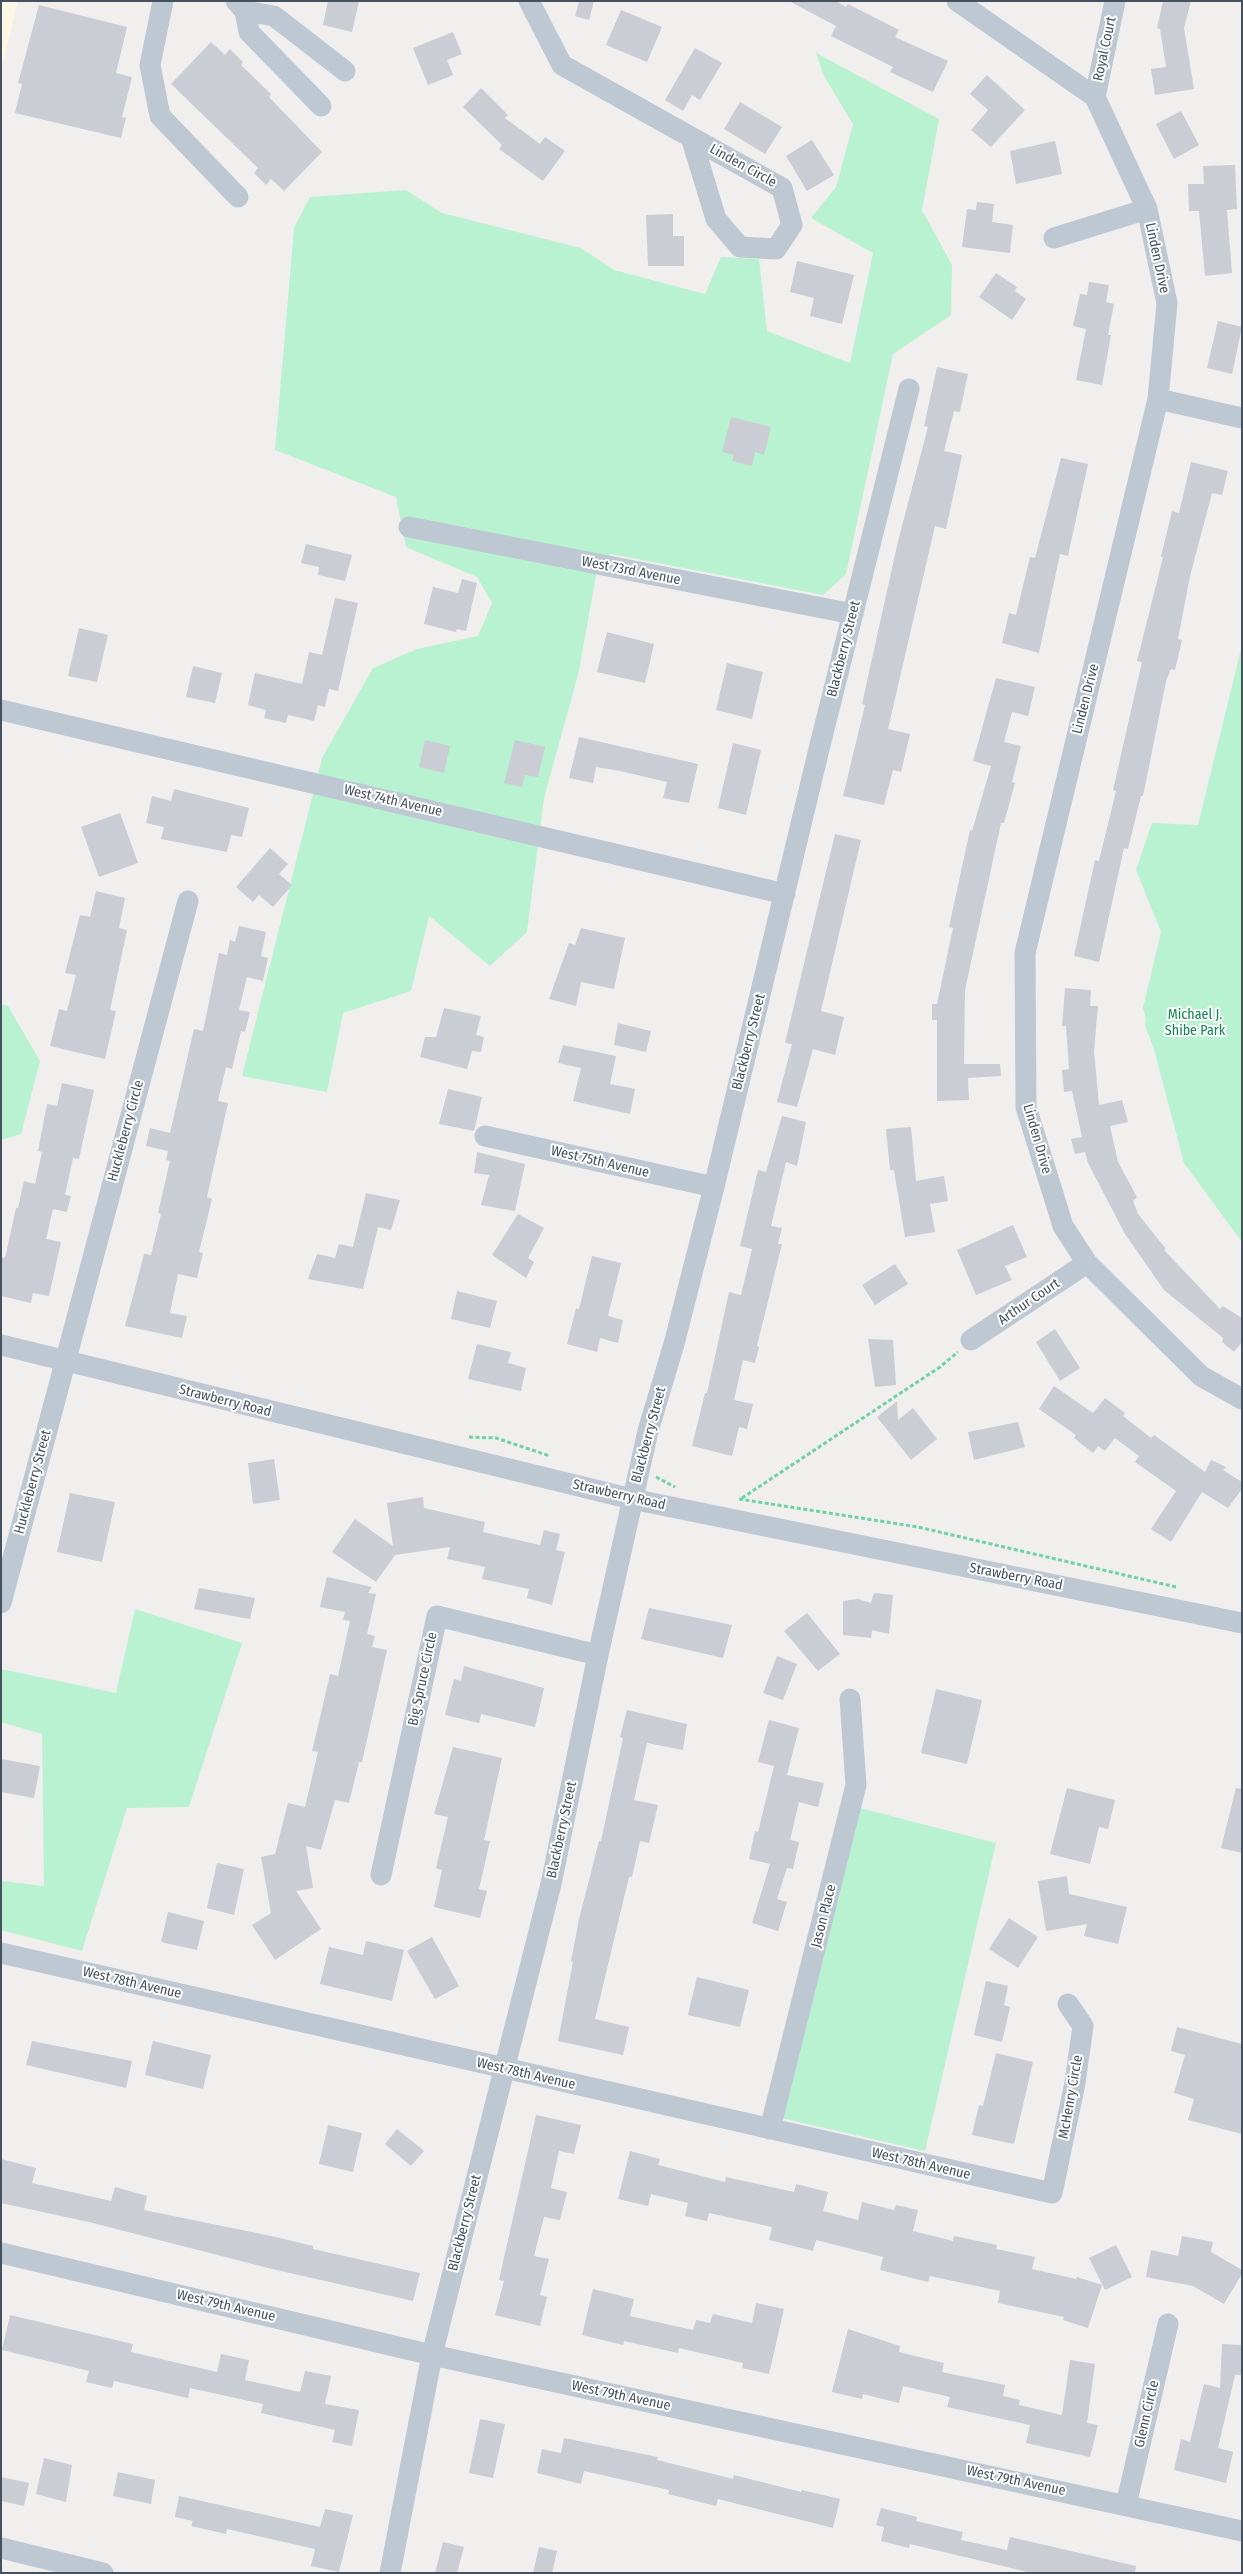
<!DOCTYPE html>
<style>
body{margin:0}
#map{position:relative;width:1243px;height:2574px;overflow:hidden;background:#f1eeee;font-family:"Fira Sans Condensed",sans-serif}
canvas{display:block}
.frame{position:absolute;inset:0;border:2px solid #45515d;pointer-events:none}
</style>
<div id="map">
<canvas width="1243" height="2574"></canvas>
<div class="frame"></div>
</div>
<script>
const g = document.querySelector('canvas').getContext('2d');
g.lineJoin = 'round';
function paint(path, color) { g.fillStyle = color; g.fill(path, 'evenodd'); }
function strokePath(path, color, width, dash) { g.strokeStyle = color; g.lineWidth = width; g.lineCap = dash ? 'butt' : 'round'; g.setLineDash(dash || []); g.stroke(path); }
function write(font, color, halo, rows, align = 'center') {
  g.font = font + ' "Fira Sans Condensed",sans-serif'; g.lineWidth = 4; g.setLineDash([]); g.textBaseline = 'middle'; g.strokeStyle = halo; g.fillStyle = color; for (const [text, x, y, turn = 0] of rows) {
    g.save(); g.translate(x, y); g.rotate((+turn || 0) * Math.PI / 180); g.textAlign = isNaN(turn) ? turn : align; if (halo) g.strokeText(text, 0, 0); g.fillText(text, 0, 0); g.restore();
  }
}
paint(new Path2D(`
 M1,1H18L1,71Z`), '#fdf7e6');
paint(new Path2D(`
 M816,53L939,119L922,210L952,265L951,315L893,354L846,574L823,595L611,554L596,575L579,671L544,798L527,932L490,966L429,916L411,991L343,1013L327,1092L242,1076L322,758L373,668L417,649L478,636L492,603L477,577L406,547L396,497L275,450L294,228L310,197L406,190L442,213L581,248L614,270L705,294L721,257L759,259L767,331L850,363L873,253L811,218L836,187L853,124L824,76Z
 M1242,645V1242L1184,1163L1153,1046L1145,1026L1146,1020L1143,1008L1161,932L1136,870L1152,823L1198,825Z
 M1,1004L8,1006L40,1061L21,1134L1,1140Z
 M135,1609L242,1643L189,1807L127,1808L82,1951L1,1930V1881L44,1886L42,1734L1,1722V1669L116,1693Z
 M856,1807L996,1843L925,2151L781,2118Z`), '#b9f2d1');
paint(new Path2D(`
 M328,1H359L352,32L323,25Z
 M579,1H594L589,20L575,16Z
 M789,1H836L846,7L848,4L899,30L895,37L948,61L933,92L890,72L893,67L831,36L836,26Z
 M1163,1H1191L1184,28L1194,89L1155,95L1151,69L1166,67L1160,29L1157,28Z
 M39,5L127,27L116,73L132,77L122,117L126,118L121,138L15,113L22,84L18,83Z
 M621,10L662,27L647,62L606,45Z
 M453,32L462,54L447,60L453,75L428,85L413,48Z
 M211,42L225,55L230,49L243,62L241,65L271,94L269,97L322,152L284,191L271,179L266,185L254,173L258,168L171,84Z
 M695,48L722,63L700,100L692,95L683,111L665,100Z
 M987,75L1025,110L991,147L971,130L988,110L970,94Z
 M481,88L508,115L505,118L540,144L545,137L565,151L543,181L499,149L502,145L463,107Z
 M740,102L782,127L765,154L724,129Z
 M1181,111L1199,145L1174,159L1156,124Z
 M812,140L834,175L807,191L786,156Z
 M1055,141L1062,174L1016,184L1010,151Z
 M1235,165L1237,209L1227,210L1232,273L1205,276L1199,211H1189L1188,184H1204L1203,166Z
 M977,202L994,204L992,222L1013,225L1010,253L962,247L967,209L976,210Z
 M673,214V236H684V266H648L646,215Z
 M797,261L854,275L842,324L810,316L814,298L790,292Z
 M996,273L1017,287L1015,291L1026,299L1012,320L979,297Z
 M1089,282L1109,285L1106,302L1114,304L1108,335H1111L1102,385L1076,380L1086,329L1073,326L1080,294L1087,295Z
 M1218,321L1242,327L1232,374L1207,368Z
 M937,367L968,374L960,412L954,411L944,451L962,455L946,529L935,526L888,729L910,734L901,772L893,770L884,805L843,796L865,705L862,704L898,541L928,427L924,426Z
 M731,417L771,427L764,455L755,452L752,466L732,461L734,455L722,452Z
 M1061,458L1088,464L1068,556L1060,554L1039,653L1002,643L1009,613L1016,615L1030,557L1035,558Z
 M1191,462L1228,471L1222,495L1212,493L1190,576L1178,639L1182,640L1175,670L1171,669L1166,681L1143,796H1141L1128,849L1124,848L1099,962L1074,956L1095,860L1099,861L1116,791L1113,790L1142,662L1137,661L1163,557H1161L1172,511L1179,513Z
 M306,544L352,555L345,581L318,575L319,567L301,563Z
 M462,579L477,583L466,631L457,629L456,632L424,624L433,587L458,593Z
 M335,598L358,603L338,691L329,689L325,707L318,705L314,721L288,715L286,723L264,718L266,710L248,705L255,673L302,684L309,652L322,655Z
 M79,628L108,635L97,682L68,676Z
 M607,632L654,644L645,683L597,672Z
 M727,663L763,672L752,719L716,710Z
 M193,666L222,673L215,703L186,697Z
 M996,678L1035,687L1028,716L1012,712L1004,742L1021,746L1012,782L1015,783L1004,823H1001L965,990L964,1064H1000L1001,1076L968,1078L969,1100L937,1101V1020H932V1004H937L953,928L949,927L970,830L972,831L991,766L973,761Z
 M579,737L698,764L689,803L663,798L667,782L620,771L596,767L593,783L569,778Z
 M425,740L450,746L444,773L419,767Z
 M515,740L545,747L538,777L525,775L522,787L504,783Z
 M733,743L761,750L746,815L718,808Z
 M174,789L249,808L242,837L231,835L227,852L161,839L164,827L146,823L152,796L171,801Z
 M120,813L138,863L99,877L81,827Z
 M835,834L861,840L821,1011L844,1017L835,1055L813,1049L797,1107L777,1102L792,1044L785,1043Z
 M270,848L288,864L279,874L292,885L273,907L259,895L253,902L236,887Z
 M96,891L125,898L119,928L127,930L110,1010L116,1011L105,1059L50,1046L59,1009L67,1011L76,975L65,973L80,915L90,917Z
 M239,926L266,932L261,956L268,958L263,981L247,977L239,1010L250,1012L245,1032L241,1031L232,1069L226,1067L218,1101L228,1103L207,1197L212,1199L199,1252L203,1253L197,1278L178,1274L170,1313L187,1316L182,1338L125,1326L144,1254L151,1255L161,1214L158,1213L170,1161L166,1160L168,1151L146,1146L150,1128L170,1133L194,1029L203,1031L219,953L227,955L230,940L235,942Z
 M581,928L625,938L614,989L581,982L576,1006L549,999L569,943L575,945Z
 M1065,988L1091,990L1090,1006H1098L1094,1051L1099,1105L1122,1100L1128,1122L1110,1126L1118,1162L1137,1197L1133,1201L1138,1214L1166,1249L1164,1250L1220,1309L1223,1306L1242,1318V1342L1234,1352L1222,1342L1223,1338L1164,1290L1125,1234L1088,1163L1085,1152L1075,1154L1071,1139L1082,1137L1072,1091L1064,1092L1062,1070L1069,1069L1066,1026H1062Z
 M444,1008L481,1016L476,1035L484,1037L481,1052L472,1051L467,1069L420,1057L425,1037H436Z
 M618,1023L651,1031L646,1052L614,1045Z
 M563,1045L616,1056L610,1084L635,1089L630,1114L573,1101L581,1068L558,1063Z
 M62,1083L94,1090L79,1159L73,1158L65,1195L71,1196L67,1212L53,1209L46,1239L61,1242L49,1296L33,1293L31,1303L1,1296V1257L5,1258L16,1208H18L24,1181L35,1184L42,1152L38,1151L47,1104L57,1106Z
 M448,1089L482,1097L474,1131L439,1124Z
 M782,1116L806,1122L797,1166L786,1162L771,1226L782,1228L778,1244H782L757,1346L759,1347L755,1363L743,1360L734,1400L753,1404L747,1429L739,1427L732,1456L692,1446L705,1393H707L729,1292L741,1295L752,1249L740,1246L758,1170L766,1172Z
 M911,1127L916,1181L944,1176L948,1201L930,1204L935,1232L905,1237L894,1170H890L886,1129Z
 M477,1152L525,1164L515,1211L481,1205L489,1175L474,1173Z
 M366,1193L400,1200L391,1230L378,1227L363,1289L308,1279L317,1254L335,1258L339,1244L353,1247Z
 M518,1214L544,1228L528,1258L534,1262L526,1278L492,1255Z
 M1013,1225L1027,1257L1005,1266L1012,1280L976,1295L957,1250Z
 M592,1256L621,1263L608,1316L623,1320L618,1343L600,1338L597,1352L567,1344L576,1308L579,1309Z
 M895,1264L908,1284L875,1305L862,1285Z
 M457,1291L497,1301L490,1328L451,1319Z
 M1055,1329L1080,1368L1060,1381L1036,1342Z
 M868,1339L893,1340L896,1385L875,1387Z
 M477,1344L511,1352L508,1363L526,1368L521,1391L468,1379Z
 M1054,1386L1093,1413L1105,1398L1125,1413L1123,1416L1151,1438L1154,1435L1205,1472L1211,1460L1226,1467L1223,1470L1242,1482V1489L1228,1508L1202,1492L1171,1542L1151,1529L1176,1491L1135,1462L1139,1456L1115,1438L1105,1451L1098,1446L1093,1453L1074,1438L1076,1435L1039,1409Z
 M897,1401L898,1420L913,1408L937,1439L911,1460L877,1417Z
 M1018,1422L1025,1447L974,1460L968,1432Z
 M274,1459L280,1500L253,1504L248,1463Z
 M70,1493L115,1502L102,1562L57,1552Z
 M423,1497L424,1508L485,1522L483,1532L540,1545L544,1530L560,1534L556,1550L565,1552L552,1605L527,1598L529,1589L482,1579L485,1567L447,1559L450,1547L395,1555L376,1582L332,1552L355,1519L393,1546L387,1503Z
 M327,1577L372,1587L368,1593L376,1594L367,1634L375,1636L372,1647L387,1650L362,1762H359L349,1803L335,1800L321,1850L306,1846L313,1888L296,1891L321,1929L275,1960L252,1925L271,1913L261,1857L275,1854L288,1803L305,1807L318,1752L312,1751L319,1722L330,1674L338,1676L350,1621L343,1620L345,1612L320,1607Z
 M199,1588L255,1598L250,1619L194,1609Z
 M874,1593L893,1595L889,1634L872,1630L871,1638L843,1635V1601L858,1599L871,1603Z
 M649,1608L732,1625L723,1658L641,1639Z
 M807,1613L840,1654L818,1671L784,1631Z
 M777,1656L797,1664L783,1700L763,1693Z
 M464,1666L544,1688L535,1727L481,1714L479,1723L445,1715L454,1679L461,1681Z
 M936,1689L982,1700L967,1764L921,1753Z
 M627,1710L687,1724L683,1750L647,1743L634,1800L658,1805L649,1843L640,1841L632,1877H629L595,2019L629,2027L623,2055L558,2041L573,1962L571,1961L579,1919L599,1841H601L623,1738L620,1737Z
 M769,1720L799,1728L787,1775L824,1783L818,1807L799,1802L790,1840L799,1842L793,1869L787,1868L777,1899L787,1902L778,1931L752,1923L770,1864L749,1859L755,1831L758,1832L774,1766L758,1762Z
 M453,1747L502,1758L484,1840L490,1841L479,1889L487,1891L480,1918L434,1907L442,1870L436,1868L448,1817L434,1814Z
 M1,1759L40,1766L34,1798L1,1792Z
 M1067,1788L1115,1800L1108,1829L1099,1827L1090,1864L1050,1854Z
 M1236,1788L1242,1789V1853L1221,1848Z
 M217,1863L244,1869L234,1915L207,1908Z
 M1067,1876L1069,1894L1127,1907L1118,1944L1084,1936L1087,1924L1046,1931L1038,1881Z
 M168,1912L204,1921L197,1950L161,1942Z
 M1009,1918L1038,1937L1018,1968L989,1949Z
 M432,1937L459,1986L435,1999L407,1951Z
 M366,1941L404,1950L392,2001L320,1984L329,1947L363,1955Z
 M697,1977L749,1990L740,2027L688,2015Z
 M986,1981L1008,1986L1004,2005L1010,2007L1002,2042L974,2035Z
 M1177,2027L1242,2044V2134L1188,2120L1194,2099L1174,2093L1185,2055L1171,2051Z
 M32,2041L132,2061L126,2088L26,2065Z
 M153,2041L211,2055L203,2089L145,2075Z
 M996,2053L1033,2062L1014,2144L972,2135L979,2105L983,2106Z
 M536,2115L581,2125L574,2154L559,2151L551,2188L567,2192L560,2220L544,2217L534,2256L549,2259L540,2295L547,2297L540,2326L495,2315L504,2281L499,2280Z
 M328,2125L362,2133L353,2172L319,2164Z
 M397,2129L424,2151L411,2166L385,2144Z
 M630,2151L660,2159L658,2165L725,2182L726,2177L794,2192L796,2184L828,2192L823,2211L858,2220L862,2202L894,2210L896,2205L918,2210L913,2231L953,2241L954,2236L997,2245L996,2249L1035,2257L1032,2269L1076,2279L1077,2277L1102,2285L1088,2328L1063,2320L1064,2317L998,2303L1000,2291L930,2276L928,2282L880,2270L883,2257L816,2240L813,2251L769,2240L772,2227L709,2213L707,2221L685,2216L688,2203L651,2194L648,2206L618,2199Z
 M1,2159L36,2168L32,2183L111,2201L115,2187L147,2196L144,2210L276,2237L313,2246V2249L420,2273L413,2301L268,2268L89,2222L1,2203Z
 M1182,2236L1213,2242L1211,2252L1242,2270V2274L1224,2304L1193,2286L1146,2277L1151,2250L1178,2256Z
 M1116,2245L1132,2277L1105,2290L1089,2258Z
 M593,2289L634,2299L630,2316L693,2330L696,2320L710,2323L713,2314L752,2323L756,2303L784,2309L769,2374L742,2368L743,2363L679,2348L678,2353L624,2341L623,2345L582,2335Z
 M10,2315L133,2344L131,2352L217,2372L221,2354L249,2360L245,2380L300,2392L305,2371L331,2376L325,2404L359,2410L352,2446L332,2442L335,2430L261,2413L263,2404L190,2388L188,2398L114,2381L112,2388L86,2382L89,2371L2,2350Z
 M848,2329L900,2346L899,2352L944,2363L942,2372L1005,2385L1003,2396L1020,2400L1019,2405L1062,2415L1070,2360L1095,2364L1087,2423L1098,2425L1090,2457L1026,2443L1030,2425L947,2407L950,2397L903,2386L899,2403L863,2394L862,2399L832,2392Z
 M1222,2344L1242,2345V2375H1235L1218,2448L1233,2452L1226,2483L1174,2470L1181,2439L1190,2442L1204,2384L1220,2388Z
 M480,2419L505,2424L493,2478L469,2473Z
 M564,2438L658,2457L657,2460L733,2479L734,2475L801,2492L802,2490L840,2499L833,2528L718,2499L716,2506L668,2494L669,2490L584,2471L581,2484L537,2473L542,2449L561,2453Z
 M44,2458L72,2465L66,2502L36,2494Z
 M118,2472L155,2480L151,2504L113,2496Z
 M1,2477L29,2483L24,2506L1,2501Z
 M179,2496L320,2527L325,2509L353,2515L339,2572L311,2566L315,2549L227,2529L226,2534L191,2526L193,2521L175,2517Z
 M881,2508L917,2517L916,2521L963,2532L961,2540L1007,2550L1010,2537L1136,2566L1135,2573H1032L910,2544L909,2548L881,2541L884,2527L876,2525Z
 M443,2542L464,2547L457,2573H435Z
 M539,2547L557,2551L552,2573H533Z`), '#cacdd4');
strokePath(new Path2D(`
 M469,1437L496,1438L550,1456
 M656,1477L675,1487
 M742,1498L940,1367L958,1352
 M739,1499L918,1527L1176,1587`), '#6fd2a5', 3, [4, 2.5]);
strokePath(new Path2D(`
 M163,1L150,65L160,116L238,197
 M236,1L245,11L249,32L321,106
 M529,1L562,65L782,188L792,225L776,249L740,247L716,219L691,137
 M957,1L1095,97L1147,209L1167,303L1158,399L1025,953L1026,1107L1063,1226L1087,1263L1201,1376L1242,1399
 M245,11L274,16L345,71
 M1095,97L1115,1
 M1054,238L1147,209
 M1158,399L1242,418
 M409,527L853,614
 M1,710L785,894
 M485,1136L714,1187
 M971,1340L1087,1263
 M1,1345L632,1499L1242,1623
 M1,1603L188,901
 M381,1875L437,1616L598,1655
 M1,1953L1052,2193L1075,2083L1083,2026L1068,2004
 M770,2129L856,1785L850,1699
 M1,2253L432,2355L1242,2531
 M1126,2505L1168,2324
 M1,2548L103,2573
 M390,2573L432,2355L551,1884L598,1655L648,1431L674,1344L714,1187L820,745L909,389`), '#bec8d2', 21);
write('14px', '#45515d', '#fff', [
 ["Royal Court",1105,49,-78],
 ["Linden Circle",743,166,29],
 ["Linden Drive",1157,258,78],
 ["West 73rd Avenue",631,571,11],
 ["Blackberry Street",844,649,-76],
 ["Linden Drive",1086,699,-76],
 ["West 74th Avenue",393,801,13],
 ["Blackberry Street",749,1042,-76],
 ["Huckleberry Circle",126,1131,-75],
 ["Linden Drive",1037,1139,74],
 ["West 75th Avenue",600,1162,13],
 ["Arthur Court",1029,1302,-34],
 ["Strawberry Road",225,1401,14],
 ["Blackberry Street",649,1435,-75],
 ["Huckleberry Street",33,1482,-75],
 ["Strawberry Road",619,1495,13],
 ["Strawberry Road",1016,1577,11],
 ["Big Spruce Circle",423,1679,-78],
 ["Blackberry Street",562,1830,-78],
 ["Jason Place",824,1916,-76],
 ["West 78th Avenue",132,1983,13],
 ["West 78th Avenue",526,2074,13],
 ["McHenry Circle",1071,2097,-80],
 ["West 78th Avenue",921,2164,13],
 ["Blackberry Street",465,2223,-76],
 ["West 79th Avenue",226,2306,13],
 ["West 79th Avenue",621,2396,12],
 ["Glenn Circle",1147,2414,-77],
 ["West 79th Avenue",1016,2481,12]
]);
write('14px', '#10844e', '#fff', [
 ["Michael J.",1195,1015],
 ["Shibe Park",1195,1031]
]);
</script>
